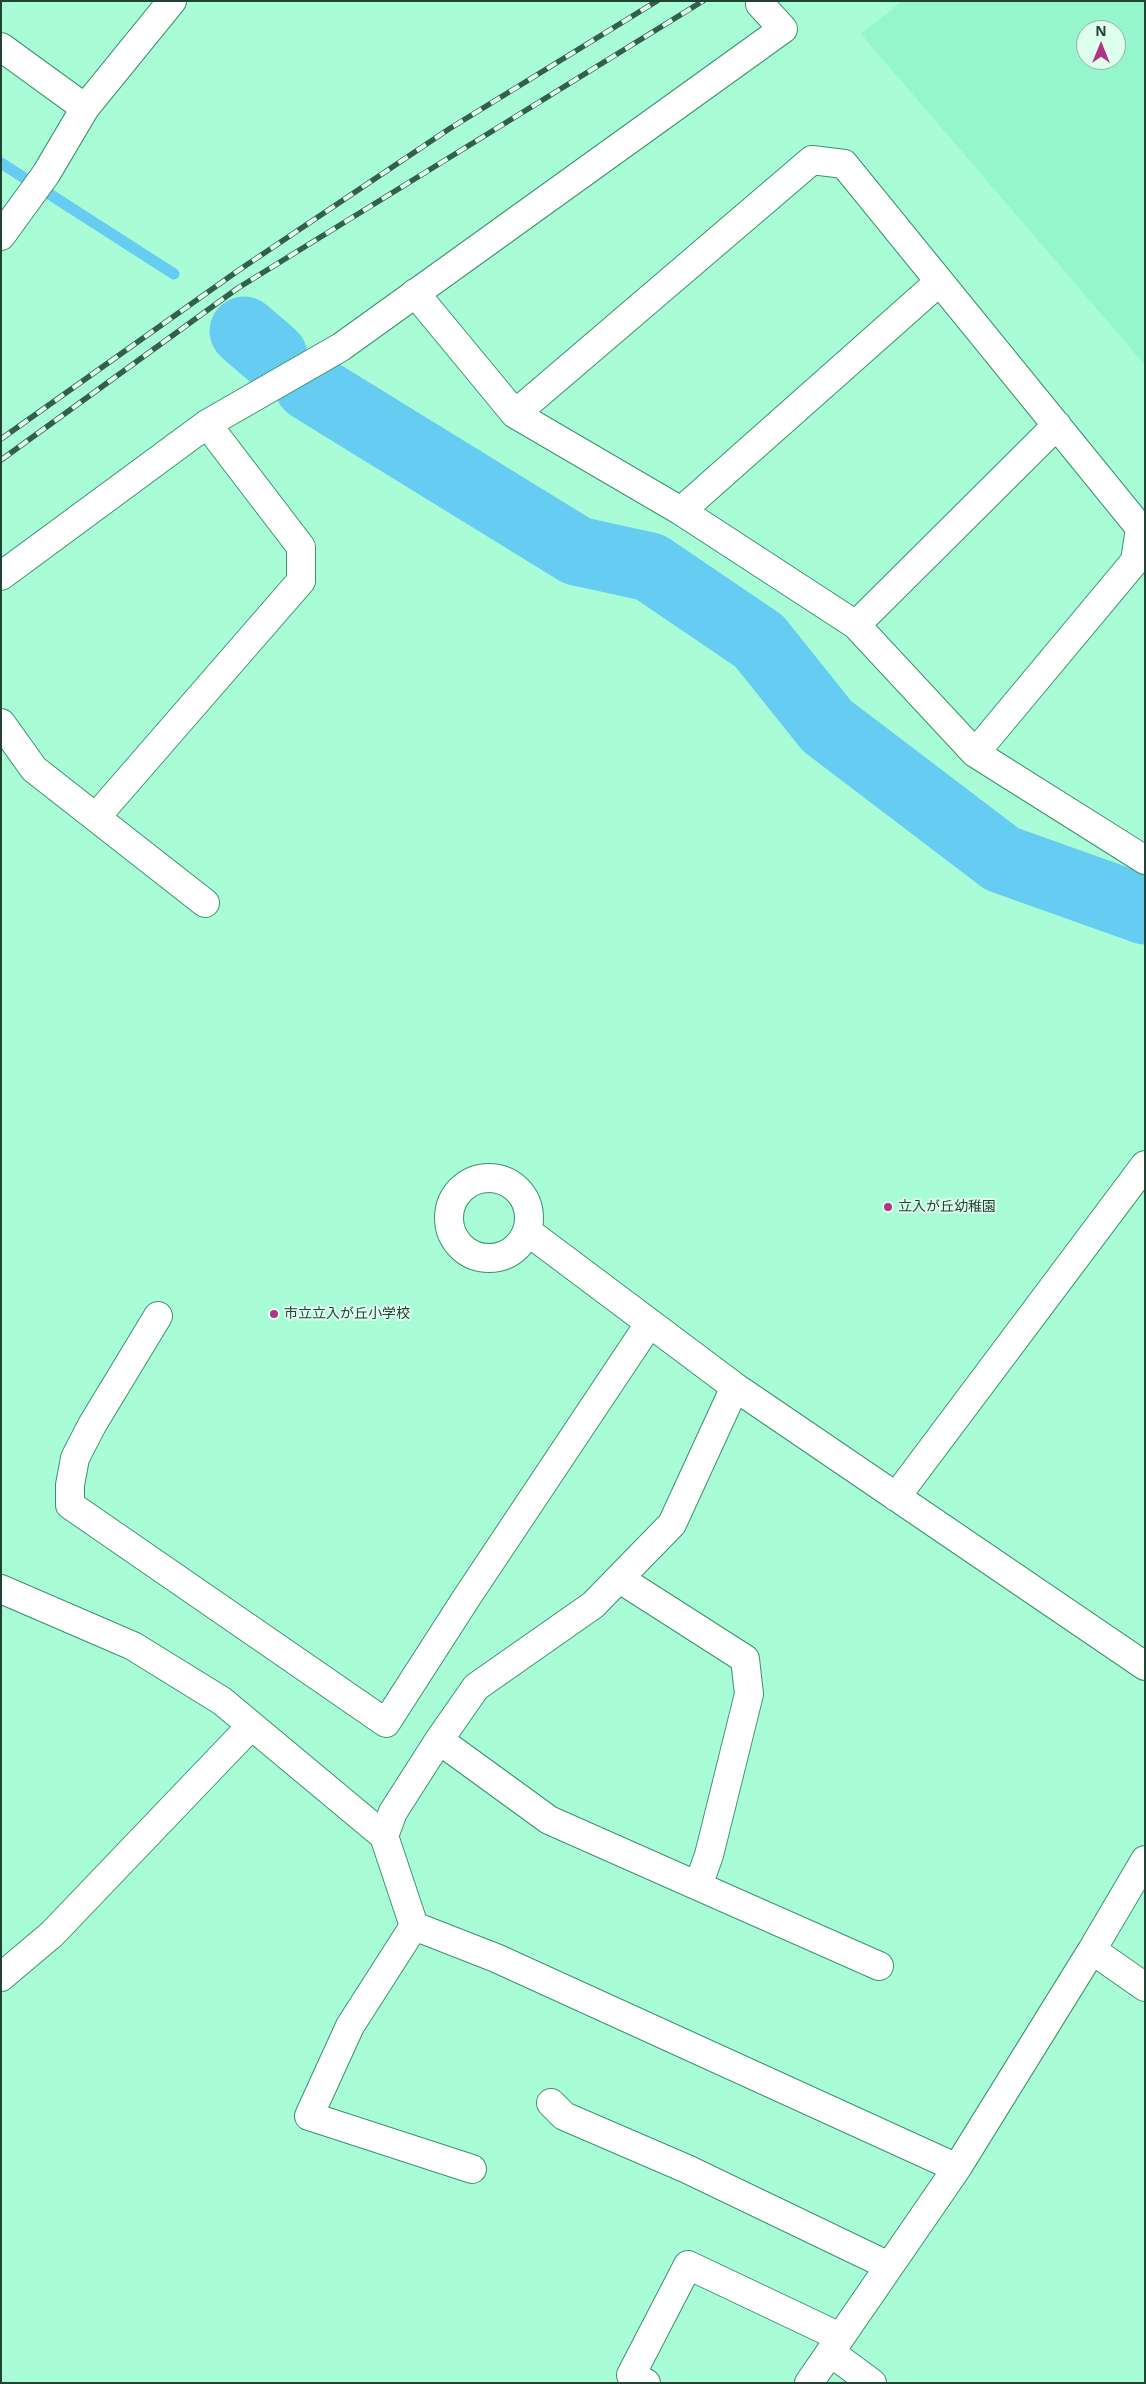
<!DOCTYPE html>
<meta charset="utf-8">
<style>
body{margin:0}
#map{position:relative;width:1146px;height:2384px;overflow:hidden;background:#a8fdd7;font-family:"Noto Sans",sans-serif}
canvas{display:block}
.frame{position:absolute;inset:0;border:2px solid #204334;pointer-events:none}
.north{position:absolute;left:1076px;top:20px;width:50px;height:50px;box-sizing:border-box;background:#defeee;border:1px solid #92b3a4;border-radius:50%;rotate:0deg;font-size:14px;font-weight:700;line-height:20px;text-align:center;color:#204334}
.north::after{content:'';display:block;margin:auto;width:18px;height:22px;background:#af3485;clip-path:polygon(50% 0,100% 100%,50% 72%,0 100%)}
</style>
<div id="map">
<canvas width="1146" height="2384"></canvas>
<div class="frame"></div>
<div class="north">N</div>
</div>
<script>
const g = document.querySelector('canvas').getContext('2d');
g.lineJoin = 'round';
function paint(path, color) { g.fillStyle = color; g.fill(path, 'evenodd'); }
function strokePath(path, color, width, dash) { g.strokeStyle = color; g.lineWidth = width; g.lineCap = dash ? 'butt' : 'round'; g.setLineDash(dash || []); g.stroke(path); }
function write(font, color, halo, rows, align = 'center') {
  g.font = font + ' "Noto Sans","Noto Sans JP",sans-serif'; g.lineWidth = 4; g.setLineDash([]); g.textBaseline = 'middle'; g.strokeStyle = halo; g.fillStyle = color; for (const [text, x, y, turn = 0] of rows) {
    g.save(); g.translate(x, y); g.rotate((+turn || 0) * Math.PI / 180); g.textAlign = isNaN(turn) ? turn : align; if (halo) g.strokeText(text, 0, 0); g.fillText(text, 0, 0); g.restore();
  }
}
paint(new Path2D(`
 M902,1H1145V365L861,34ZM1086,30H1116V60H1086Z`), '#95f5cb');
strokePath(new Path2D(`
 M1,163L174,274`), '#66ccf1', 11);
strokePath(new Path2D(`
 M244,331L273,356
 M309,386L577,551L650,567L759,641L827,726L1002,859L1145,910`), '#66ccf1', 69);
const minor = new Path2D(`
 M1,47L85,108
 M1,236L46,174L85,108L172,1
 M415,293L515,414L681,511L856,625L975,753L1145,860
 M515,414L812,160L844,164L1140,528L1135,561L975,753
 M681,511L939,282
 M1,576L207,424L341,347L783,29L760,4
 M856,625L1057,425
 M1,723L34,769L205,903
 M96,817L301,581V547L207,424
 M449 1218a40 40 0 1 1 80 0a40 40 0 1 1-80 0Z
 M527,1231L735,1387
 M158,1316L92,1425L75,1458L70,1485V1505L386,1723L467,1597L649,1324
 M896,1497L1145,1165
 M1,1589L133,1646L222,1701L384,1836L393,1812L439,1740L476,1687L593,1605L672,1524L735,1387L1145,1666
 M439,1740L549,1820L698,1886L709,1855L749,1694L745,1659L620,1579
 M384,1836L414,1926L496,1958L957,2168
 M698,1886L879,1966
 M414,1926L350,2026L309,2116L472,2169
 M1092,1950L1145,1987
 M1,1977L52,1934L251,1726
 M551,2103L564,2116L687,2169L889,2266
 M830,2352L872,2383
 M646,2383L631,2375L688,2265L840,2337
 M809,2383L957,2168L1092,1950L1145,1860`);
strokePath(minor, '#3b916f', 30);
strokePath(minor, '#fff', 28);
const rail = new Path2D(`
 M1,439L239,270L449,129L657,1
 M1,460L238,288L703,1`);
strokePath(rail, '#345f4c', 5.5);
strokePath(rail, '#defeee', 4, [11]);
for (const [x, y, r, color] of [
 [888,1207,5,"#af3485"],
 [274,1314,5,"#af3485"]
]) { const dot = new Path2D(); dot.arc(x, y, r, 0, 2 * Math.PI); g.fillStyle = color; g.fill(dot); strokePath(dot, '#defeee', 2); }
write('14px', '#204334', '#defeee', [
 ["立入が丘幼稚園",898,1207],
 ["市立立入が丘小学校",284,1314]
], 'left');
</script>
